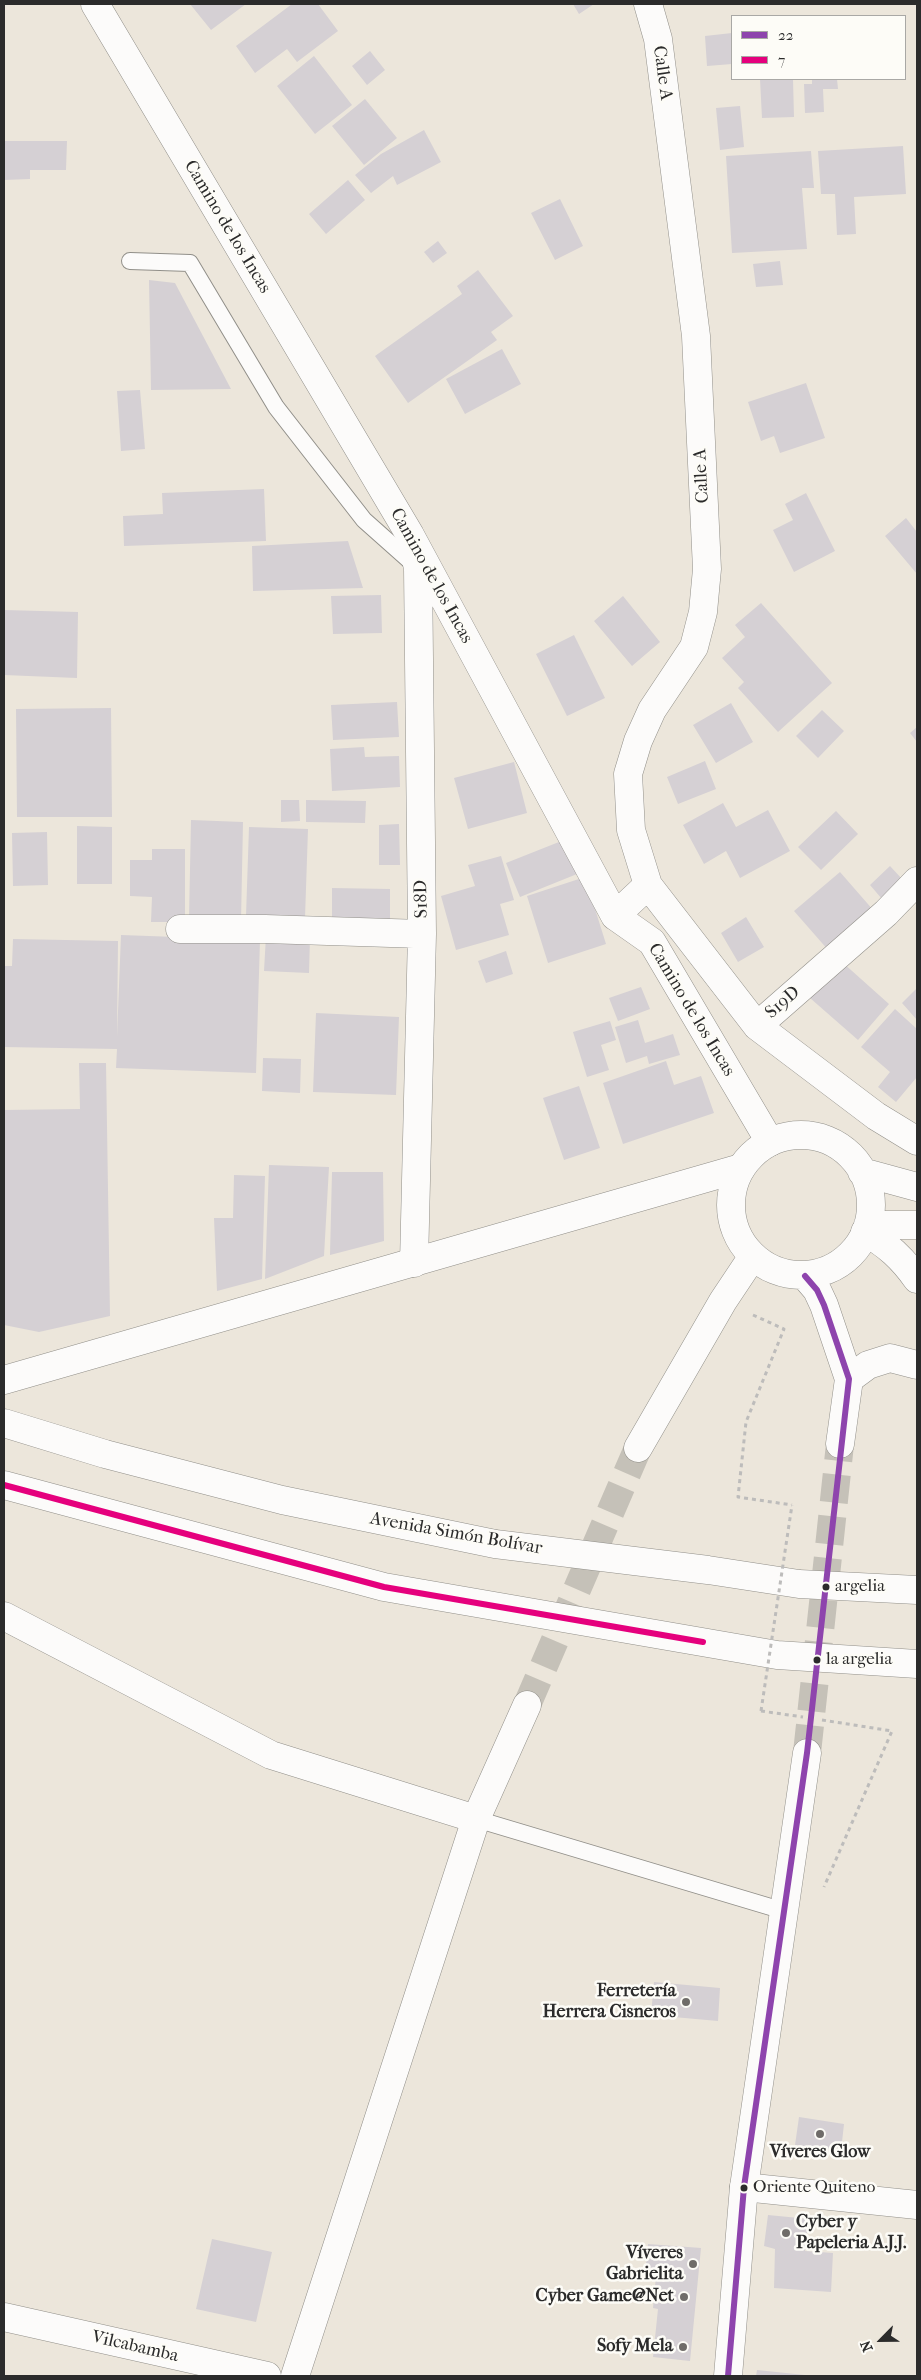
<!DOCTYPE html>
<meta charset="utf-8">
<style>
body{margin:0}
#map{position:relative;width:921px;height:2380px;overflow:hidden;background:#ece6db;font-family:"IM FELL French Canon",serif}
canvas{display:block}
.frame{position:absolute;inset:0;border:5px solid #2b2b2b;pointer-events:none}
.legend{position:absolute;left:731px;top:15px;width:175px;height:65px;box-sizing:border-box;background:#fdfcf7;border:1px solid #a9a8a5;margin:0;padding:6px 9px;list-style:none;font-size:15px;color:#2b2b2b}
.legend li{display:flex;align-items:center;gap:10px;height:25px}
.legend b{width:25px;border:1px solid #a9a8a5}
.north{position:absolute;left:856px;top:2315px;width:50px;height:50px;-webkit-text-stroke:4px #fdfcf7;paint-order:stroke;rotate:247deg;font-size:14px;font-weight:700;line-height:20px;text-align:center;color:#2b2b2b}
.north::after{content:'';display:block;margin:auto;width:18px;height:22px;background:#2b2b2b;clip-path:polygon(50% 0,100% 100%,50% 72%,0 100%)}
</style>
<div id="map">
<canvas width="921" height="2380"></canvas>
<div class="frame"></div>
<ul class="legend">
<li><b style="height:6px;background:#8e44ad"></b>22</li>
<li><b style="height:6px;background:#e5007d"></b>7</li>
</ul>
<div class="north">N</div>
</div>
<script>
const g = document.querySelector('canvas').getContext('2d');
g.lineJoin = 'round';
function paint(path, color) { g.fillStyle = color; g.fill(path, 'evenodd'); }
function strokePath(path, color, width, dash) { g.strokeStyle = color; g.lineWidth = width; g.lineCap = dash ? 'butt' : 'round'; g.setLineDash(dash || []); g.stroke(path); }
function write(font, color, halo, rows, align = 'center') {
  g.font = font + ' "IM FELL French Canon",serif'; g.lineWidth = 5; g.setLineDash([]); g.textBaseline = 'middle'; g.strokeStyle = halo; g.fillStyle = color; for (const [text, x, y, turn = 0] of rows) {
    g.save(); g.translate(x, y); g.rotate((+turn || 0) * Math.PI / 180); g.textAlign = isNaN(turn) ? turn : align; if (halo) g.strokeText(text, 0, 0); g.fillText(text, 0, 0); g.restore();
  }
}
paint(new Path2D(`
 M190,4H246L211,30Z
 M292,4H318L338,31L297,62L287,49L255,73L236,46Z
 M573,4H594L579,14Z
 M732,33V64L707,66L705,36Z
 M370,51L385,70L367,85L352,66Z
 M314,56L352,105L315,134L277,86Z
 M760,79H793L794,117L762,118Z
 M812,79H837L838,89H823L824,112L805,113L804,84H812Z
 M365,99L397,138L364,165L332,126Z
 M740,106L744,147L720,150L716,108Z
 M424,130L441,162L397,185L393,176L371,193L355,175L381,154Z
 M4,141H67L66,170H30V179L4,180Z
 M903,146L906,194L854,197L856,234L837,235L835,194H821L818,151Z
 M811,151L814,188H802L807,249L732,253L726,156Z
 M348,180L365,200L326,234L309,214Z
 M560,199L583,246L555,260L531,213Z
 M438,241L447,253L433,263L424,252Z
 M780,261L783,285L756,287L753,264Z
 M478,270L513,316L491,332L497,340L408,403L375,356L462,294L457,286Z
 M149,280L175,283L231,389L151,390Z
 M502,349L521,384L465,414L446,379Z
 M806,383L825,438L780,453L774,436L761,441L748,402Z
 M140,390L145,449L121,451L117,391Z
 M264,489L266,541L124,546L123,516L163,514L162,493Z
 M806,493L835,551L794,572L773,530L793,520L785,504Z
 M906,518L917,532V574L885,536Z
 M348,541L363,588L253,591L252,546Z
 M381,595L382,633L333,634L331,596Z
 M623,596L660,642L632,666L594,621Z
 M761,603L832,683L778,732L738,688L744,682L722,658L745,637L735,625Z
 M4,610L78,612L77,678L4,675Z
 M574,635L605,698L567,716L536,654Z
 M397,702L399,737L333,740L331,705Z
 M731,703L753,742L716,763L693,725Z
 M111,708L112,817H17L16,709Z
 M822,710L844,731L818,758L796,736Z
 M917,727V742L910,733Z
 M364,747L365,757L399,756L400,787L332,791L330,749Z
 M705,761L716,789L678,804L667,777Z
 M514,762L527,813L468,829L454,778Z
 M281,800H299L300,821L281,822Z
 M306,800L366,801L365,823L306,822Z
 M723,803L736,827L768,810L790,851L740,878L726,851L704,864L683,825Z
 M836,811L858,834L821,870L798,847Z
 M191,820L243,822L241,921L189,919Z
 M399,824L400,865H379V825Z
 M77,826L112,827V884H77Z
 M249,827L308,829L305,918L246,916Z
 M47,832L48,885L13,886L12,833Z
 M569,838L582,872L520,897L506,863Z
 M152,849H185V922H151L152,897L130,896V860H152Z
 M501,856L514,900L500,904L509,935L456,950L441,896L475,886L468,865Z
 M890,866L902,879L882,899L870,885Z
 M840,872L874,911L829,951L794,911Z
 M585,877L606,944L548,963L527,896Z
 M332,888L390,889V922L332,921Z
 M746,917L764,947L738,962L721,933Z
 M121,935L260,940L256,1073L116,1068L117,1049L4,1047V966H12L13,939L118,941L117,1037Z
 M266,936L310,938L309,973L264,971Z
 M506,951L513,974L486,983L478,961Z
 M842,962L889,1004L858,1040L810,998Z
 M641,987L650,1009L618,1021L609,998Z
 M917,988V1020L902,1003Z
 M895,1009L917,1029V1077L896,1102L878,1087L890,1072L861,1047Z
 M316,1013L399,1017L396,1095L313,1092Z
 M638,1020L645,1043L673,1034L680,1055L649,1064L647,1056L626,1063L615,1027Z
 M610,1021L616,1040L601,1045L609,1070L587,1077L573,1032Z
 M263,1058L301,1059L300,1093L262,1091Z
 M666,1061L674,1085L701,1076L714,1113L623,1144L603,1083Z
 M79,1063H106L110,1316L39,1332L4,1325V1110L80,1109Z
 M579,1086L600,1148L564,1160L543,1098Z
 M269,1165L329,1167L324,1256L265,1279Z
 M332,1172H383L384,1241L330,1255Z
 M234,1175L265,1176L262,1279L217,1291L214,1218H233Z
 M654,1982L720,1988L718,2021L651,2015Z
 M799,2117L844,2124L841,2151L795,2145Z
 M768,2215L809,2219L805,2251L833,2253L831,2292L774,2288L775,2249L764,2246Z
 M212,2239L272,2252L256,2322L196,2309Z
 M648,2244L701,2248L690,2361L653,2357L658,2309L653,2308L656,2276L645,2275Z
 M757,2370L805,2375V2376H756Z`), '#d5d0d4');
strokePath(new Path2D(`
 M527,1705L638,1448
 M807,1753L840,1444`), '#c5c1b8', 28, [28, 14]);
const lane = new Path2D(`
 M130,261L190,263L276,407L364,520L418,568
 M476,1819L784,1911`);
const street = new Path2D(`
 M95,4L410,535L615,916L652,942L770,1142
 M648,885L757,1026L886,913L917,881
 M615,916L648,885L631,830L628,774L638,741L652,710L694,647L703,612L707,569L696,336L658,39L648,4
 M180,929H265L422,934
 M757,1026L876,1116L917,1141
 M414,1263L422,934L418,568L415,555
 M744,2187L917,2205
 M4,2317L267,2376`);
const secondary = new Path2D(`
 M731 1205a70 70 0 1 1 140 0a70 70 0 1 1-140 0Z
 M862,1172L917,1187
 M868,1225H917
 M805,1276L817,1290L824,1305L849,1379L840,1444
 M638,1448L723,1301L753,1256
 M295,2376L476,1819L527,1705
 M728,2376L744,2187L807,1753`);
const highway = new Path2D(`
 M865,1232C888,1245 902,1258 917,1279
 M849,1379L868,1365L890,1358L917,1365
 M4,1380L741,1168
 M4,1423L105,1454L282,1500L495,1544L708,1570L799,1584L917,1590
 M4,1485L384,1587L777,1655L917,1664
 M4,1616L271,1755L476,1819`);
strokePath(lane, '#918f89', 18);
strokePath(street, '#918f89', 29);
strokePath(secondary, '#918f89', 29);
strokePath(highway, '#918f89', 29);
strokePath(new Path2D(`
 M753,1315L784,1329L746,1422L738,1497L792,1505
 M761,1711L803,1717
 M822,1720L892,1731L824,1887`), '#bdbcbb', 3, [4, 4]);
strokePath(lane, '#fcfbfa', 16);
strokePath(street, '#fcfbfa', 28);
strokePath(secondary, '#fcfbfa', 28);
strokePath(highway, '#fcfbfa', 28);
strokePath(new Path2D(`
 M761,1711L792,1505`), '#bdbcbb', 3, [4, 4]);
strokePath(new Path2D(`
 M728,2376L744,2187L807,1753L849,1379L824,1305L817,1290L805,1276`), '#8e44ad', 6);
strokePath(new Path2D(`
 M4,1485L384,1587L703,1642`), '#e5007d', 6);
for (const [x, y, r, color] of [
 [826,1587,4.5,"#2b2b2b"],
 [817,1660,4.5,"#2b2b2b"],
 [686,2002,5,"#6f6c69"],
 [820,2134,5,"#6f6c69"],
 [744,2188,4.5,"#2b2b2b"],
 [786,2233,5,"#6f6c69"],
 [693,2264,5,"#6f6c69"],
 [684,2297,5,"#6f6c69"],
 [683,2347,5,"#6f6c69"]
]) { const dot = new Path2D(); dot.arc(x, y, r, 0, 2 * Math.PI); g.fillStyle = color; g.fill(dot); strokePath(dot, '#fdfcf7', 2); }
write('17px', '#2b2b2b', '#fdfcf7', [
 ["argelia",835,1587],
 ["la argelia",826,1660],
 ["Oriente Quiteno",753,2188]
], 'left');
write('18px', '#2b2b2b', '#fdfcf7', [
 ["Calle A",662,73,82],
 ["Camino de los Incas",227,227,59],
 ["Calle A",702,476,-93],
 ["Camino de los Incas",431,576,61],
 ["S18D",422,899,-91],
 ["S19D",783,1003,-41],
 ["Camino de los Incas",691,1010,59],
 ["Avenida Simón Bolívar",456,1534,10],
 ["Vilcabamba",135,2347,13]
]);
write('bold 18px', '#2b2b2b', '#fdfcf7', [
 ["Ferretería",676,1992],
 ["Herrera Cisneros",676,2013],
 ["Víveres Glow",820,2153,"center"],
 ["Cyber y",796,2223,"left"],
 ["Papeleria A.J.J.",796,2244,"left"],
 ["Víveres",683,2254],
 ["Gabrielita",683,2275],
 ["Cyber Game@Net",674,2297],
 ["Sofy Mela",673,2347]
], 'right');
</script>
